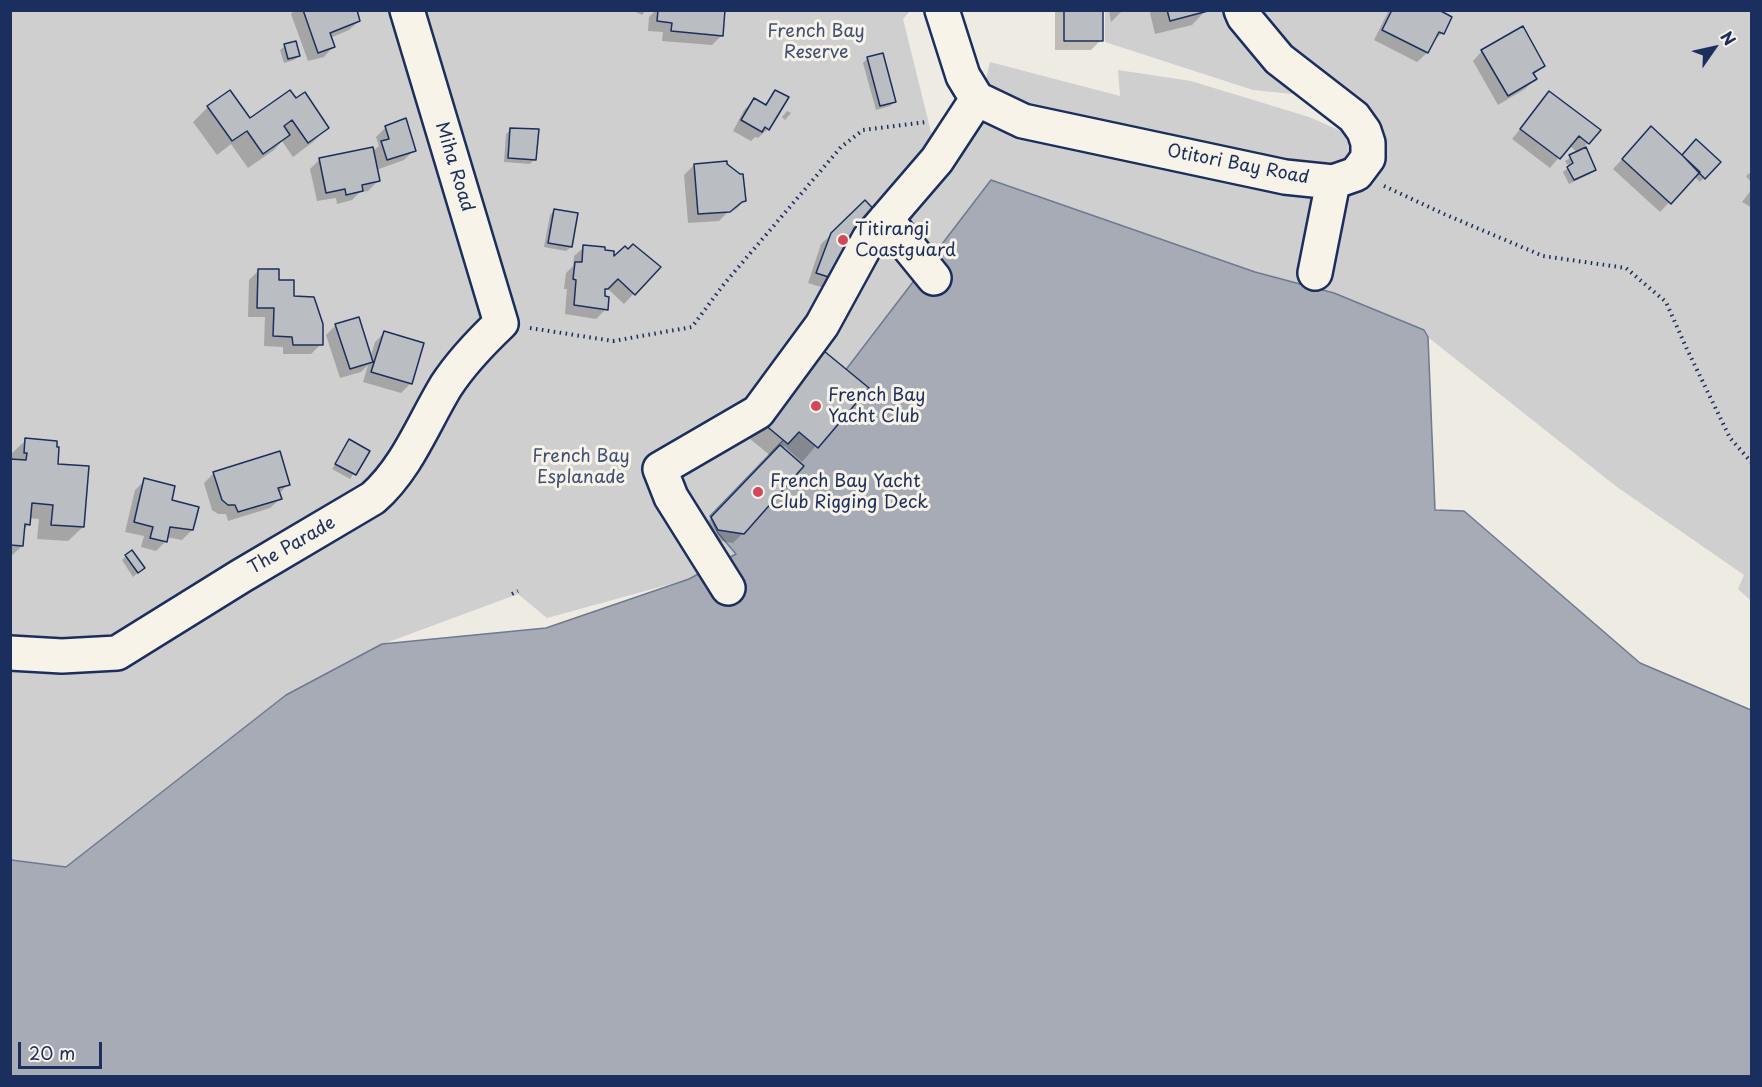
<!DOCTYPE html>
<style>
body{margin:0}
#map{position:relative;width:1762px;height:1087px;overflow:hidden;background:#eeebe2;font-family:"Playpen Sans",sans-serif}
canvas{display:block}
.frame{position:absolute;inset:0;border:12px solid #1b2f5e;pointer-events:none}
.north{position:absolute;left:1684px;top:18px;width:60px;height:60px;-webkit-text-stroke:4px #f7f3e8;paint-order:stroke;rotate:56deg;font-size:16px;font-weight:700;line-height:24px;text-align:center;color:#1b2f5e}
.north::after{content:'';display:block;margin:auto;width:21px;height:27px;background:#1b2f5e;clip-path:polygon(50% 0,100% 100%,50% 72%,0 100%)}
.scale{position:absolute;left:18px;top:1042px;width:84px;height:27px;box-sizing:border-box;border:3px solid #1b2f5e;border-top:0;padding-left:8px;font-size:18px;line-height:21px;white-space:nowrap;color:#1b2f5e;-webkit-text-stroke:4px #f7f3e8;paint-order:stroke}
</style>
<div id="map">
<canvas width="1762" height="1087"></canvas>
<div class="frame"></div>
<div class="north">N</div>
<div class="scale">20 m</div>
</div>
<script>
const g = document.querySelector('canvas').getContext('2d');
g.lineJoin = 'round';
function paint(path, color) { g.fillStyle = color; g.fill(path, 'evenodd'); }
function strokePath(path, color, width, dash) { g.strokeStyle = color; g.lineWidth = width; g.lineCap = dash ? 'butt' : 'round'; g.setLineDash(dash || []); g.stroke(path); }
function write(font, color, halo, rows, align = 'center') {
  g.font = font + ' "Playpen Sans",sans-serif'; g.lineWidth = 6; g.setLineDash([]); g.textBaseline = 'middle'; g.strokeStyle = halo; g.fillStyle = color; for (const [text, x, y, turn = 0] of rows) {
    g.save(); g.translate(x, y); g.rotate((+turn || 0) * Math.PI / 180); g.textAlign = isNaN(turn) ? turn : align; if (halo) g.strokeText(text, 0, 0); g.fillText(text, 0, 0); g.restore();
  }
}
paint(new Path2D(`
 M11,11H910L903,19L932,136L971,141L990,62L1120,96L1118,70L1191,81L1309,117L1387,151L1363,101L1253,90L1105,42V11H1751V601L1738,589L1744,575L1617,487L1429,338L689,579L547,618L518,594L383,644L11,1076L43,865L11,860Z`), '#cfcfcf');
const water = new Path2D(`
 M991,180L1255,272L1334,293L1424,330L1428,337L1435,510L1464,511L1640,663L1751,710V1076H11V860L66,867L286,695L382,644L546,628L689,579L736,554L718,533L710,516L825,397Z`);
paint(water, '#a6abb5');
strokePath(water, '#6e7992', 1.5);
paint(new Path2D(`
 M295,10H355L359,21L349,30L330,38L333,47L324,57L308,61L291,14Z
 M631,10H646L642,15Z
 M656,10H723L722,35L712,45L662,41L663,32L648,31L649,17Z
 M1055,10H1101V40L1091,50H1055Z
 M1109,10H1123L1111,22Z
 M1152,10H1206L1192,25L1155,34L1150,13Z
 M1389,10H1435L1442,33L1432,42L1427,53L1417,62L1374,40Z
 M285,46L299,56L294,60L284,63L280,50Z
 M1482,51L1543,65L1533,76L1535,79L1525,89L1498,105L1473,61Z
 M882,55L895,102L890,106L876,110L863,63L867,59Z
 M776,92L768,129L758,138L755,137L751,141L733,131L744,110L754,100L763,106Z
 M1549,93L1588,143L1584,147L1594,169L1590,174L1569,184L1563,172L1569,167L1565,161L1578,153L1569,145L1550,168L1512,139Z
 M296,100L327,128L313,142L293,157L282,141L274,150L248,168L231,144L217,155L193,122L208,107L250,121Z
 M787,111L791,113L785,120L782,117Z
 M386,127L414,150L404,160L376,170L378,181L368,191L360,192L352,200L337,204L336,198L317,201L310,169L320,159L372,152L379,146L376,137Z
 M511,129L535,159L530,164L504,162L506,134Z
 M1642,138L1682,157L1696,141L1718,162L1700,182L1694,176L1660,212L1613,169Z
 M694,165L744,201L735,210L733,211L736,208V204L719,221L688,223L684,175Z
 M1752,171V183L1746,176Z
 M1752,189V208L1742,202Z
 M865,202L827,289L808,283L821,244Z
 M555,210L571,247L566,251L544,247L550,215Z
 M584,247L604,251L612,260L658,268L624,304L607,288L604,291L606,309L596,319L565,314L567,289H564L566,273L573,266L574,256Z
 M258,271L278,281L292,298L321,344L311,354H283V347L264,346L265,317H248L249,280Z
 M336,325L370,358L375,342L385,332L411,383L401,393L363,382L368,365L361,372L340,378L326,335Z
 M810,368L866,388L802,462L784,446L782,449L743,533L733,543L708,539L702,528L771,456L750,439Z
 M26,440L56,465L83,527L68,541L37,539L39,519L29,518V524L24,529L22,546L10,557L11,454Z
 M350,441L368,451L350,479L332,469Z
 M214,473L288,484L279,494L280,499L270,508L228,521L226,514H218L212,510L204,483Z
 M145,480L170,502L192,530L182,540L166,537V541L156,551L141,547L144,536L125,532L135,490Z
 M126,556L143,568L133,577L122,560Z`), '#0003');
const building = new Path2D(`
 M303,10H357L360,21L330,33L335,47L318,53Z
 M658,10H725L723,36L671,31L672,23L657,21Z
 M1064,10H1103V41H1064Z
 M1167,10H1208V11L1170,21Z
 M1392,10H1439L1452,17L1444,34L1439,32L1428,53L1382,30Z
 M1523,26L1545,66L1533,73L1537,79L1508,96L1481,50Z
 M296,41L300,56L288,59L284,44Z
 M883,53L896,102L880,106L867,57Z
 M230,90L250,118L290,90L296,98L305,92L329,128L308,143L292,120L284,126L290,135L263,154L247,131L232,141L207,106Z
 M775,90L789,97L769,130L765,127L762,132L741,120L754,98L766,105Z
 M1549,91L1601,130L1589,144L1579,136L1560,159L1520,129Z
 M406,118L416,151L387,160L381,141L389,139L385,126Z
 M1651,126L1700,172L1671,204L1622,159Z
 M510,128L539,129L536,160L508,158Z
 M1696,139L1721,162L1705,179L1682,155Z
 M373,147L380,181L362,185L363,191L346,195L345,189L326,193L319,158Z
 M1586,147L1596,170L1574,180L1567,167L1573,163L1569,155Z
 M727,161V164L740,174H743L746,201L742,202L730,212L698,214L694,164Z
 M865,200L881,217L838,280L816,273L831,233Z
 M554,209L578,213L572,247L548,243Z
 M633,244L661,267L635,295L618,279L608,289H605V296L609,297L608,310L574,305L576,280L573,279L575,262H582L583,245L605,247V250L614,251V256L625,246L628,249Z
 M258,269H279V280H294V296L314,297L323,324V345H293L292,337L273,336L274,308H257Z
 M359,317L373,362L350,369L335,324Z
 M384,331L424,343L412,384L371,372Z
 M824,351L869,388L818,448L799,432L788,444L764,424Z
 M25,438L57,441V447H59L58,464L89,466L84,527L51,525L53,505L32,503L30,525L25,524L23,546L10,545V459L26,460L27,453H24Z
 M349,439L370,451L356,475L335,464Z
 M780,445L804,466L744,534L718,530L711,517Z
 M280,451L290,485L278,488L282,499L238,512L235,505H228L222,500L213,472Z
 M144,478L175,486L172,500L199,507L193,530L170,527L167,542L150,538L153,527L134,522Z
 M132,550L145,568L138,573L125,555Z`);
paint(building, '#babdc2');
strokePath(building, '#1b2f5e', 1.5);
const minor = new Path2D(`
 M942,10L963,76L977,99
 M977,99L1023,121L1285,177L1333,182L1356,174L1368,158V143L1364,131L1354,117L1279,59L1244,17L1241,10
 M886,219L934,278
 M1315,273L1333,182
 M728,588L671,497L660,469L758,412L822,325L869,239L937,160L977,99
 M10,653L62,656L117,653L241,576L373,498C407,468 423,424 446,386C461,363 481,342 501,323L407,10`);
strokePath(minor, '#1b2f5e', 38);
strokePath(new Path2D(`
 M1384,186L1444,214L1543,256L1626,268L1666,302L1685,345L1730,438L1752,463
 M530,328L613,341L692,327L724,284L841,147L863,130L927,122
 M512,594L518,591`), '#1b2f5e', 4, [1.5, 4.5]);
strokePath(minor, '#f7f3e8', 33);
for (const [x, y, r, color] of [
 [843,240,6,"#d1495b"],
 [816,406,6,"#d1495b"],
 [758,492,6,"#d1495b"]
]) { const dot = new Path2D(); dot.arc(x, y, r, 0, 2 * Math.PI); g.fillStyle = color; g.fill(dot); strokePath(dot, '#f7f3e8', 2); }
write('18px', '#3f4f75', '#f7f3e8', [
 ["French Bay",816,32],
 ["Reserve",816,53],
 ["French Bay",581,457],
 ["Esplanade",581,478]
]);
write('18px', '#1b2f5e', '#f7f3e8', [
 ["Otitori Bay Road",1238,165,11],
 ["Miha Road",454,167,73],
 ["The Parade",292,546,-30]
]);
write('18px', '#1b2f5e', '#f7f3e8', [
 ["Titirangi",855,230],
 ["Coastguard",855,251],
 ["French Bay",828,396],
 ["Yacht Club",828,417],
 ["French Bay Yacht",770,482],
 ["Club Rigging Deck",770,503]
], 'left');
</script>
